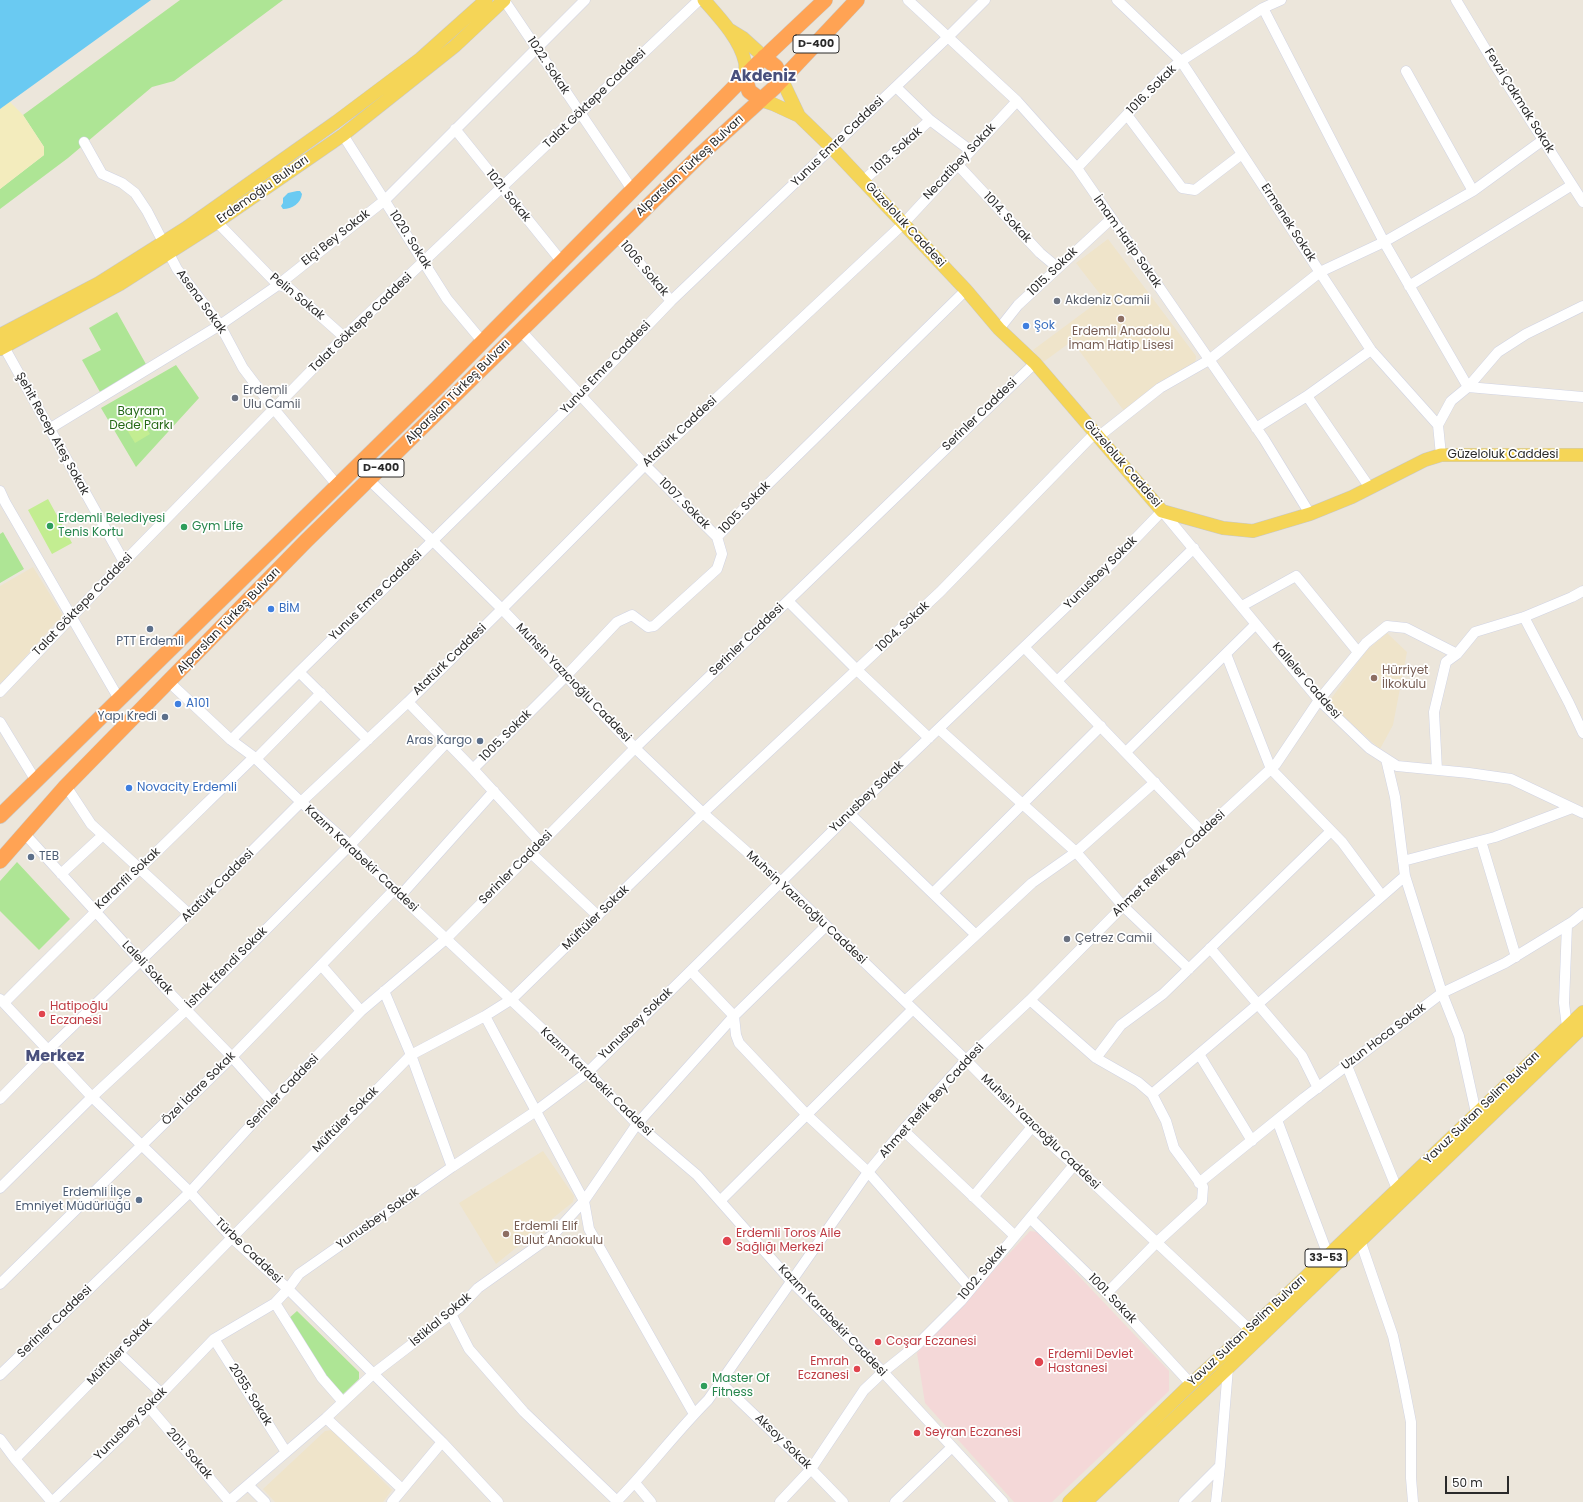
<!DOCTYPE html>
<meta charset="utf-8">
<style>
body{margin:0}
#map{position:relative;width:1583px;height:1502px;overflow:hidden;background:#ece6db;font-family:Poppins,sans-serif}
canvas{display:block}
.scale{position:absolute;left:1445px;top:1476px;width:64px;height:18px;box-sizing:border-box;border:2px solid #2a2a2a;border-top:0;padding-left:5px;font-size:12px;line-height:14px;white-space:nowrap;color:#2a2a2a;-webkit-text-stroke:3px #fff;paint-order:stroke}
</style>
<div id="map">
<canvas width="1583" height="1502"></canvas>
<div class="scale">50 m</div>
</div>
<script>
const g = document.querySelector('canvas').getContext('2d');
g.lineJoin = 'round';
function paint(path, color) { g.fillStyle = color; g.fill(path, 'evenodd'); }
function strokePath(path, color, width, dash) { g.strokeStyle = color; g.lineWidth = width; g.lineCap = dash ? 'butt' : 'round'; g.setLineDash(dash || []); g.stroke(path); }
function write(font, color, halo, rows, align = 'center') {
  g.font = font + ' Poppins,sans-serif'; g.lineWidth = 3.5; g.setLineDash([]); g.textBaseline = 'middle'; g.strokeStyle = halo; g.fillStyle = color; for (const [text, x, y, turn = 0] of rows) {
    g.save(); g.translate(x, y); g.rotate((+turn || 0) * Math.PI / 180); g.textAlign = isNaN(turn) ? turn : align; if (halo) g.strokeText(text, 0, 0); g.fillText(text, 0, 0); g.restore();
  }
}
paint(new Path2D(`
 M1108,239L1196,356L1195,365L1127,415L1072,341L1042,363L1033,350L1103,298L1076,263Z
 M33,567L64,617L56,622L5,680L0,683V586Z
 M1387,633L1407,652L1393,725L1380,749L1328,703L1366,651Z
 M543,1151L574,1196L573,1202L496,1264L459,1203Z
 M332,1430L392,1490L383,1502H275L263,1489L325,1431Z`), '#efe4ca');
paint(new Path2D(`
 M1030,1231L1037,1232L1169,1371V1391L1052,1502H1014L925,1403L917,1353Z`), '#f4d8d8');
paint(new Path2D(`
 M180,0H283L174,81L152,87L68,158L0,209V189L44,155V147L23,115Z
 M117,312L147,366L100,392L82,360L101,350L89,328Z
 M176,365L199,398L136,467L101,408Z
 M3,532L24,569L0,583V534Z
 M17,862L70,919L39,950L0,911V881Z
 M297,1311L359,1372V1379L342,1395L322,1372L288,1319Z`), '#aee595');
paint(new Path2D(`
 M9,101L23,115L44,147V155L0,189V109Z`), '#f3ecbd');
paint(new Path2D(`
 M133,406L150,434L135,443L118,415Z
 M48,499L72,543L52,554L28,510Z`), '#c3ed91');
paint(new Path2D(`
 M0,0H151L0,109Z
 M297,191H300L302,194C301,203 292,209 283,209L281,206L283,203V198L288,193Z`), '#6acaf2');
const minor = new Path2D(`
 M504,0L633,191
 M908,0L1017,101L1077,168L1264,439L1310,514
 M1117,0L1181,61L1371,350L1438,425L1441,455
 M1456,0L1495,65L1583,202
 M1263,8L1384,242L1468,387L1583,397
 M1406,71L1473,191
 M896,87L930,120L971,151
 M1127,115L1182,188L1195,190L1242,154
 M455,129L562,262
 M343,135L447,299L482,341
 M84,142L102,174L122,183L135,193L147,211L177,269L220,325L243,368L274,409L337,485
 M958,165L1040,253L1058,268
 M1077,168L1166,73L1181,61L1263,8L1281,0
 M863,181L930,120
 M217,222L278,285L289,288L344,337
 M617,236L671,301
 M1409,286L1572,185
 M999,329L1018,305L1111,219
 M520,330L645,465L717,537
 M4,347L124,562
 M1307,396L1370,488
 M1438,425L1451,401L1468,387L1498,352L1526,334L1583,306
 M1256,428L1307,396L1371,350
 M49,429L220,325L278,285L385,200L585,0
 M1098,437L1160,388L1209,360L1320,272L1384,242L1473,191L1543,140
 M369,480L433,541L502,609L635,748L703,813L781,882L966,1060L1032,1127L1074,1165L1250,1330
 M0,491L5,502L119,699
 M788,601L857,670L929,738
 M1242,606L1296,576L1358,652
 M1524,617L1569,703L1583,733
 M1024,647L1202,832
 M1226,654L1271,769L1342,842L1382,896
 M299,672L368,740
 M1057,681L1194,548
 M169,682L231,740L254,757L301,802L350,845L394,890L588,1072L637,1124L697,1175L791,1281L883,1372L1003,1502
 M0,692L124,562L344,337L699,0
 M408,702L473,769L541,843
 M0,722L36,781
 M939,729L1076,852L1123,906L1189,969
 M231,740L299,672L581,395L671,301L948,37L985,0
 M1126,752L1256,624
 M256,759L321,693
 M1386,759L1395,797L1405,876L1442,993L1459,1036L1476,1113
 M473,769L567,675L617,622L632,615L648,627L654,626L717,569L722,554L717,537L759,493L966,290
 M1437,770L1434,712L1446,662L1457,654L1475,632L1524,617L1572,597L1583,591
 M66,786L91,824L189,914
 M850,814L976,935
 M24,833L165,988L232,1057L272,1102
 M1481,841L1516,957
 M531,853L598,916
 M1403,861L1495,837L1572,808
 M61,874L103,835
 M933,893L1101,726
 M401,895L494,791
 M1567,925L1564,1003L1567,1027
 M1210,948L1302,1056L1318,1088
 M321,965L361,1011
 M691,971L734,1016L736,1035L739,1043L807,1115L868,1172L971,1289
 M384,991L411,1055L452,1167
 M0,999L92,1097L190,1192L231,1237L288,1289L442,1442L498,1502
 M1030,1000L1096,1058L1138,1082L1152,1094L1166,1121L1174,1148L1203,1187L1202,1201L1157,1242L1107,1293
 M905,1001L1032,883L1076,852L1155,782
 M4,1003C86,920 170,839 254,757
 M485,1016L584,1201L589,1229L694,1414
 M1199,1054L1252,1141
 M1096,1058L1121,1025L1163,994L1331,831
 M1347,1066L1397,1189
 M1152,1094L1251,1010L1405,876
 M0,1099L48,1050L189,914L301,802L408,702L502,609L645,465L903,224L1017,101
 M1277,1120L1328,1255
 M903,1130L1015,1236
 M1199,1183L1304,1098L1442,993L1505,963L1572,922L1583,913
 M0,1188L92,1097L186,1010L350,845L447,742
 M973,1197L1032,1127
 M720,1201L913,1009
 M1030,1218L1107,1293L1191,1384
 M1360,1240L1393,1336L1403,1381L1411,1422V1478L1413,1502
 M0,1284L232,1057L394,890
 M275,1303L322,1378L343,1402
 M451,1314L469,1349L524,1412L617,1501
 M214,1339L286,1452
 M119,1353L162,1394
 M0,1375L190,1192L272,1102L361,1011L447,938L635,748L1035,363
 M721,1383L811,1469L843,1502
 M149,1407L229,1501
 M326,1418L402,1489
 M0,1439L15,1459L52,1502
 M15,1459L411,1055L485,1016L512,999L703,813L940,592L1095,433
 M635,1483L651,1502
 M248,1485L265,1502
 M52,1502L119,1438L214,1339L275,1303L288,1289L299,1274L452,1167L536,1111L588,1072L865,799L1112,563L1162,511L1319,700L1369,748L1397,766L1469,773L1511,779L1583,813
 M228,1502L326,1418L373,1374L459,1308L478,1288L554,1234L584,1201L637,1124L734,1016L826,926
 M392,1502L442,1442
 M616,1502C648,1470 675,1433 708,1400L868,1172L903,1130L966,1060L1030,1000L1139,890L1276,764L1319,700L1366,643L1387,626L1406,628L1457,654
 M780,1502L811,1469L864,1390L883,1372L918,1344L961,1301L1074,1165
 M895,1502L952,1447
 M1184,1502L1220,1466
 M1216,1502L1220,1466L1228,1368`);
const major = new Path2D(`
 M704,0C719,17 740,39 745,62C746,66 745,73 745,77
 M730,30L743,38L764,57
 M761,100L773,104L799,116L782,80
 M799,116L832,148L966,290L999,329L1035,363L1162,511L1223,528L1253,531L1310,514L1352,497L1425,460L1441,455H1583
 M0,335L99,283L186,228L336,122L420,59L486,0
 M0,349L120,284L217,222L343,135L455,46L504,0
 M1069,1502L1191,1384L1250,1330L1583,1012
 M1086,1502L1228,1368L1583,1027`);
const highway = new Path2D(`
 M764,57L776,67L782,80
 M745,77L749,91L761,100
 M0,816L437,388L753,68L825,0
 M0,861L66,786L306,541L700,155L774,88L857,0`);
strokePath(minor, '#d0d3e3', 11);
strokePath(major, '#c8c8c8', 14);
strokePath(highway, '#c8c8c8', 16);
strokePath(minor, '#fff', 10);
strokePath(major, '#f5d557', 13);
strokePath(highway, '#ffa354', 15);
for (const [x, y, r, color] of [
 [1057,301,4,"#6b7280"],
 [1121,319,4,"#8d6e63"],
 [1026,326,4,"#3f7fe0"],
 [235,398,4,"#6b7280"],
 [50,526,4,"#2e9e5b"],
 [184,527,4,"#2e9e5b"],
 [271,609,4,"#3f7fe0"],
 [150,629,4,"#5c6f8a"],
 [1374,678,4,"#8d6e63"],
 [178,704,4,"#3f7fe0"],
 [165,717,4,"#5c6f8a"],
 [480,741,4,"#5c6f8a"],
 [129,788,4,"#3f7fe0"],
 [31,857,4,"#5c6f8a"],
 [1067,939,4,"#6b7280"],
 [42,1014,4,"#e0444e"],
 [139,1200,4,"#5c6f8a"],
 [506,1234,4,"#8d6e63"],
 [727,1241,5,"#e0444e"],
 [878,1342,4,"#e0444e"],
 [1039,1362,5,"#e0444e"],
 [857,1369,4,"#e0444e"],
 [704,1386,4,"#2e9e5b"],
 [917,1433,4,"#e0444e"]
]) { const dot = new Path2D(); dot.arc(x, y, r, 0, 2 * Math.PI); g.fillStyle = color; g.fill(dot); strokePath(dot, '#fff', 1.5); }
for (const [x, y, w] of [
 [816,44,46],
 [381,468,46],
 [1326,1258,42]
]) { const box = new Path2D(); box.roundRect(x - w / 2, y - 9, w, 18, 3); g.fillStyle = '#fff'; g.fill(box); strokePath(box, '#2a2a2a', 1); }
write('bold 11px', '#2a2a2a', null, [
 ["D-400",816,44],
 ["D-400",381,468],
 ["33-53",1326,1258]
]);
write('12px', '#2a2a2a', '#fff', [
 ["1022. Sokak",548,66,56],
 ["1016. Sokak",1152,90,-45],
 ["Talat Göktepe Caddesi",595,99,-44],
 ["Fevzi Çakmak Sokak",1519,101,58],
 ["Yunus Emre Caddesi",838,142,-44],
 ["1013. Sokak",897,151,-42],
 ["Necatibey Sokak",960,162,-47],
 ["Alparslan Türkeş Bulvarı",690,166,-43],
 ["Erdemoğlu Bulvarı",263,190,-35],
 ["1021. Sokak",508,196,51],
 ["1014. Sokak",1007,218,47],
 ["Ermenek Sokak",1288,223,57],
 ["Güzeloluk Caddesi",905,225,47],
 ["Elçi Bey Sokak",336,238,-38],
 ["1020. Sokak",410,240,57],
 ["İmam Hatip Sokak",1127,242,55],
 ["1006. Sokak",644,269,50],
 ["1015. Sokak",1053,272,-44],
 ["Pelin Sokak",297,297,39],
 ["Asena Sokak",201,302,54],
 ["Talat Göktepe Caddesi",361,323,-44],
 ["Yunus Emre Caddesi",606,368,-46],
 ["Alparslan Türkeş Bulvarı",458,392,-45],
 ["Serinler Caddesi",980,415,-44],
 ["Atatürk Caddesi",680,432,-43],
 ["Şehit Recep Ateş Sokak",52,434,61],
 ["Güzeloluk Caddesi",1503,455],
 ["Güzeloluk Caddesi",1122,464,49],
 ["1007. Sokak",684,504,45],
 ["1005. Sokak",745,508,-46],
 ["Yunusbey Sokak",1101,573,-45],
 ["Yunus Emre Caddesi",376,596,-44],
 ["Talat Göktepe Caddesi",83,605,-46],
 ["Alparslan Türkeş Bulvarı",229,621,-46],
 ["1004. Sokak",903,627,-43],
 ["Serinler Caddesi",747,640,-44],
 ["Atatürk Caddesi",450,660,-44],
 ["Kalleler Caddesi",1306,681,49],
 ["Muhsin Yazıcıoğlu Caddesi",573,683,46],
 ["1005. Sokak",506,736,-45],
 ["Yunusbey Sokak",867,797,-44],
 ["Kazım Karabekir Caddesi",361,859,43],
 ["Ahmet Refik Bey Caddesi",1169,864,-43],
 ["Serinler Caddesi",516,868,-45],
 ["Karanfil Sokak",128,879,-43],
 ["Atatürk Caddesi",218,886,-45],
 ["Muhsin Yazıcıoğlu Caddesi",806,908,43],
 ["Müftüler Sokak",596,918,-44],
 ["Laleli Sokak",147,968,47],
 ["İshak Efendi Sokak",227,968,-45],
 ["Yunusbey Sokak",636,1024,-44],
 ["Uzun Hoca Sokak",1384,1037,-37],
 ["Kazım Karabekir Caddesi",596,1082,44],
 ["Özel İdare Sokak",199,1089,-45],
 ["Serinler Caddesi",283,1092,-46],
 ["Ahmet Refik Bey Caddesi",932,1101,-48],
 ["Yavuz Sultan Selim Bulvarı",1482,1108,-44],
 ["Müftüler Sokak",346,1120,-45],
 ["Muhsin Yazıcıoğlu Caddesi",1040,1132,44],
 ["Yunusbey Sokak",378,1219,-35],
 ["Türbe Caddesi",248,1251,44],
 ["1002. Sokak",983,1273,-50],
 ["1001. Sokak",1112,1299,46],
 ["İstiklal Sokak",441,1320,-40],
 ["Kazım Karabekir Caddesi",832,1321,46],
 ["Serinler Caddesi",55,1322,-44],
 ["Yavuz Sultan Selim Bulvarı",1247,1331,-43],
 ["Müftüler Sokak",120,1352,-46],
 ["2055. Sokak",250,1395,58],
 ["Yunusbey Sokak",131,1424,-45],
 ["Aksoy Sokak",783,1442,44],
 ["2011. Sokak",189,1454,49]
]);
write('12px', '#5b616d', '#fff', [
 ["Akdeniz Camii",1065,301],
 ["Erdemli",243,391],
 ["Ulu Camii",243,405],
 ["Çetrez Camii",1075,939]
], 'left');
write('12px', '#366cbe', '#fff', [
 ["Şok",1034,326],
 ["BİM",279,609],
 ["A101",186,704],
 ["Novacity Erdemli",137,788]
], 'left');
write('12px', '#785e54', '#fff', [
 ["Erdemli Anadolu",1121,332,"center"],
 ["İmam Hatip Lisesi",1121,346,"center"],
 ["Hürriyet",1382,671],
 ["İlkokulu",1382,685],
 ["Erdemli Elif",514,1227],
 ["Bulut Anaokulu",514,1241]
], 'left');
write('12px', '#266917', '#fff', [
 ["Bayram",141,412],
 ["Dede Parkı",141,426]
]);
write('12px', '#27864d', '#fff', [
 ["Erdemli Belediyesi",58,519],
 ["Tenis Kortu",58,533],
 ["Gym Life",192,527],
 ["Master Of",712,1379],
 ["Fitness",712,1393]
], 'left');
write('12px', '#4e5e75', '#fff', [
 ["PTT Erdemli",150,642,"center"],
 ["Yapı Kredi",157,717],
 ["Aras Kargo",472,741],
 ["TEB",39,857,"left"],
 ["Erdemli İlçe",131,1193],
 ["Emniyet Müdürlüğü",131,1207]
], 'right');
write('12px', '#be3a42', '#fff', [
 ["Hatipoğlu",50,1007],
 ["Eczanesi",50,1021],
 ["Erdemli Toros Aile",736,1234],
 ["Sağlığı Merkezi",736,1248],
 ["Coşar Eczanesi",886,1342],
 ["Erdemli Devlet",1048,1355],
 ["Hastanesi",1048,1369],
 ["Emrah",849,1362,"right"],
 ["Eczanesi",849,1376,"right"],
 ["Seyran Eczanesi",925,1433]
], 'left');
write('bold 16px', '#49507c', '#fff', [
 ["Akdeniz",763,77],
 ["Merkez",55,1057]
]);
</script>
